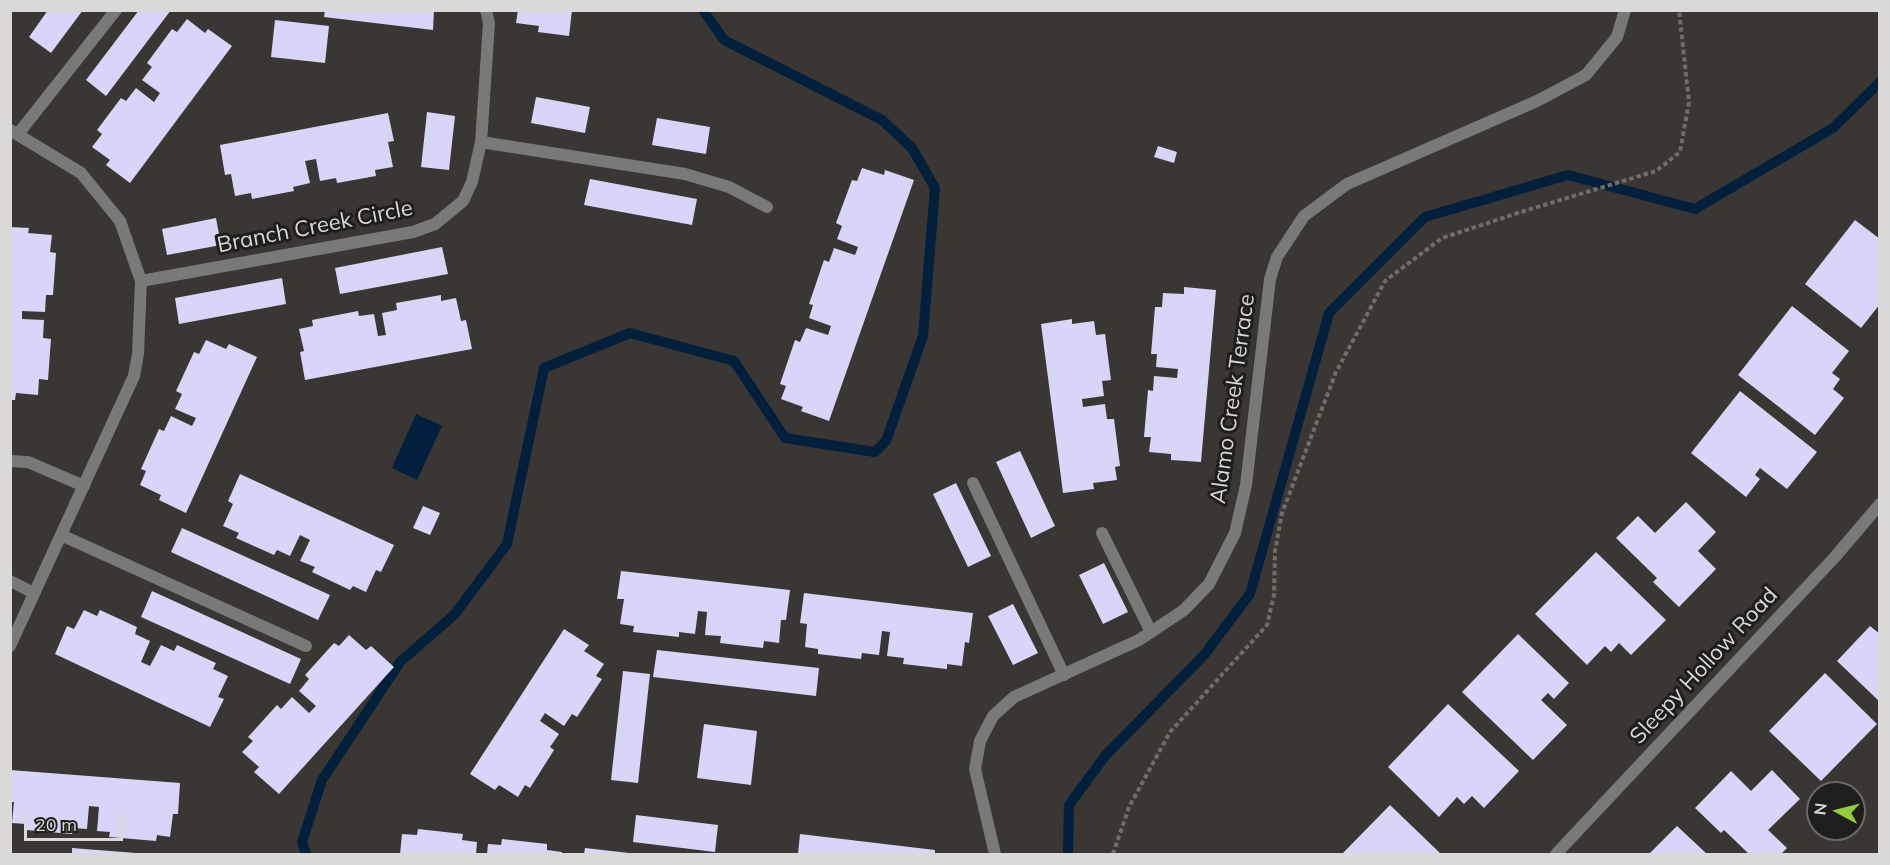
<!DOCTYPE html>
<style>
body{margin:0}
#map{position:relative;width:1890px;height:865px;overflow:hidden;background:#393633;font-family:Mulish,sans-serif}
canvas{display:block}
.frame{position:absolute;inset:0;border:12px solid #dbd9d7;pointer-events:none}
.north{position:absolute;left:1806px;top:781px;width:60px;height:60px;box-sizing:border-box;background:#1f1e1c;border:2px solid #6a6967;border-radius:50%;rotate:277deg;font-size:16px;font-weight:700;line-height:24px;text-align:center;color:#dbd9d7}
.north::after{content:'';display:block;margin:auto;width:21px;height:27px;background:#93cd3e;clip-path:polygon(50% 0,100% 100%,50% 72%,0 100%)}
.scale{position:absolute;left:24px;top:814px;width:99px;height:27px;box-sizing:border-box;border:3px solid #dbd9d7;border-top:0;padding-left:8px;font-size:18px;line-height:21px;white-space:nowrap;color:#dbd9d7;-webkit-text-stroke:4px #1f1e1c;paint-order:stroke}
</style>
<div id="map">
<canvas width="1890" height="865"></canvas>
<div class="frame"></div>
<div class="north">N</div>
<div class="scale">20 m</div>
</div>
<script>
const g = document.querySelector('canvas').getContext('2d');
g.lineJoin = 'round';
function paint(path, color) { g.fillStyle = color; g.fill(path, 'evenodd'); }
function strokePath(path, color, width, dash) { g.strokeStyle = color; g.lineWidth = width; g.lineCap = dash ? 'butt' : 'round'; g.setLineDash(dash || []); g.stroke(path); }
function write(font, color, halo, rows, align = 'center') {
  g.font = font + ' Mulish,sans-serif'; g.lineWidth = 6; g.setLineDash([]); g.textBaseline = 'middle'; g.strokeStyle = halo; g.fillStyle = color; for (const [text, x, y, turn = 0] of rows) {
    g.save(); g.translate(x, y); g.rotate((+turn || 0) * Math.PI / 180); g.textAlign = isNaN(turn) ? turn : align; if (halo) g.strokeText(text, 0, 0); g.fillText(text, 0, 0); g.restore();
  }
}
paint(new Path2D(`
 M416,414L442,426L417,480L392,468Z`), '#02203b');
strokePath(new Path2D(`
 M306,854L302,842L322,780L400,662L455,614L507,544L544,368L630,333L734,361L785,438L875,452L886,441L923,336L935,188L912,148L882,120L724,40L703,10
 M1068,854L1069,805L1105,756L1204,655L1250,594L1329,313L1425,217L1568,175L1695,209L1833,128L1880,82`), '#02203b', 10);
paint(new Path2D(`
 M48,10H83L51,53L29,37Z
 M139,10H171L106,96L86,80Z
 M325,10H434L433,30L324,17Z
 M518,10H572L569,36L538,32L539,26L516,23Z
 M187,19L205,33L208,29L232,46L130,183L106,165L110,160L92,147L102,134L97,130L121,98L126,101L136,88L154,102L160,93L142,80L152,67L147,63L172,29L177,32Z
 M275,20L329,26L325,63L271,57Z
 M536,97L590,107L585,133L531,123Z
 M427,112L455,116L449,170L421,167Z
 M388,113L394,141L388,142L393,167L375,170L376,176L337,183L336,178L320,181L316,159L305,161L310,183L293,187L294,191L252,199L251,193L235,196L231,174L225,175L220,145Z
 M657,118L710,127L706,154L652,145Z
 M1158,146L1177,152L1174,163L1154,157Z
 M862,168L884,175L885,170L914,180L829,421L801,411L803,407L781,399L786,386L780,384L795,340L800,342L806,328L828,335L831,326L809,318L813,305L809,304L824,260L829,262L834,248L855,255L858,247L837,239L842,226L836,223L852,180L857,181Z
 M590,179L697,199L692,225L584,205Z
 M216,218L221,245L167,255L162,229Z
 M1855,220L1880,239V304L1861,328L1805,284Z
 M10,227L29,228L28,233L52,235L50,252L56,253L53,295H46L45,312L22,311V319L44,320L43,338L51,339L48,380L39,379L38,395L16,393L15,400H10Z
 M442,247L448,274L340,294L335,268Z
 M282,278L286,304L179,324L175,298Z
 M1184,287L1216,290L1201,462L1171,460V454L1149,452L1151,437H1144L1148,390L1153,391L1154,376L1177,378L1178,369L1156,367L1157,354H1151L1155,307H1162L1163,293L1184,294Z
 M441,295V301L456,298L461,321L466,320L472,349L305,380L300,352L304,351L299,329L313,326L312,320L358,311L359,316L374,314L378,336L386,335L382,313L397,310L396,303Z
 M1792,306L1849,351L1832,373L1840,379L1833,389L1844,398L1815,435L1738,375Z
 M1072,319V324L1094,321L1096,335L1105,334L1111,380L1102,381L1104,396L1082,399L1083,407L1105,404L1107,419H1114L1120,466L1115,467L1117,480L1093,483L1094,489L1063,493L1041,324Z
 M206,340L226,349L229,344L257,357L186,513L159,500L161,495L140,485L146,471L141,469L159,429L164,431L171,416L192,426L196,418L175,409L182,394L176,391L194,352L199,354Z
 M1740,391L1817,452L1787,489L1760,468L1755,475L1760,479L1746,497L1691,453Z
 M1020,451L1055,526L1031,538L996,462Z
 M240,474L394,545L381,572L376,570L366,592L353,586L350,590L312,572L315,567L300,561L310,540L300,535L290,556L277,550L274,555L236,538L239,533L223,526L233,504L228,501Z
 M956,483L991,556L968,567L933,494Z
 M1686,502L1716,532L1698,551L1716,569L1679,607L1653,582L1657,578L1616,538L1638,516L1655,533Z
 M423,506L440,513L430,535L413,528Z
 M182,528L330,595L318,620L171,552Z
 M1596,552L1666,620L1631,655L1619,643L1611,652L1605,646L1587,665L1535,614Z
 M1104,563L1128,612L1103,624L1079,575Z
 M621,571L790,590L786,620H781L779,643L764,641L763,648L720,643L721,636L705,635L707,612L698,611L695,634L679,632V637L633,632L634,626L620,624L624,599H617Z
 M152,591L301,659L290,684L141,617Z
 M804,593L973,613L969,643L965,642L962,666L947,664V669L903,664L904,658L887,656L890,632L882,631L879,655L862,653L861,659L818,654V649L805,647L807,624L800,623Z
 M1013,604L1038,653L1013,665L988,616Z
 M84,610L97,616L100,610L137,627L135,634L150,641L141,662L150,666L161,645L174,651L177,645L216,663L213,669L228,676L218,697L224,699L210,727L55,654L67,626L74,629Z
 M1870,626L1880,634V702L1837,661Z
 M564,629L589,645L584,651L604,664L596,676L602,679L577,717L572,714L564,726L545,713L540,721L559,734L550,747L554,750L530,788L525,785L518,797L499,785L495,790L470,774Z
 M1518,634L1569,683L1554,699L1548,693L1541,700L1567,725L1533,760L1462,692Z
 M349,635L366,650L371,646L394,667L279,794L254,772L259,767L242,752L253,741L248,737L277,705L281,709L292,697L309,713L316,706L299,691L309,679L305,675L334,643L339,646Z
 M657,650L819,668L816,696L653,677Z
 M623,671L650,674L638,783L611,780Z
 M1825,673L1877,724L1821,781L1769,731Z
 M1448,704L1519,771L1484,808L1472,796L1464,804L1457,797L1439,817L1388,767Z
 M704,724L757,731L751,785L697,778Z
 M10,770L180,783L178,814H173L170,837L157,835L156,841L109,837L110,832L97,831L99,807L89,806L87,829L73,828L72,834L26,830V824L12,823L14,802H10Z
 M1772,770L1800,799L1768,830L1787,848L1781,854H1749L1724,830L1721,833L1695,808L1731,771L1751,791Z
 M1390,805L1441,854H1342Z
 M636,815L718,825L715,852L633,842Z
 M1677,826L1707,854H1649Z
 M418,829L463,834L462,840L477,842L476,854H400L402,834L417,835Z
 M800,834L935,850V854H798Z
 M502,839L547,844V850L562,852V854H487L488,844L501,845Z
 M72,848L136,853V854H72Z
 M585,848L629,853L628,854H584Z`), '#d8d5f9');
strokePath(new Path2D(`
 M1113,854L1129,807L1170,732L1267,625L1274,595L1275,551L1282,513L1336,372L1385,281L1442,238L1521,212L1656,171L1680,152L1689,102L1679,10`), '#6f6c69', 4, [4.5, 3]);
strokePath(new Path2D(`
 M10,461L28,462L84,486
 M973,483L1064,675
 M1102,533L1151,632
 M61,535L306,646
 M10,581L34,593`), '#797a78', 12);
strokePath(new Path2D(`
 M10,130L81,173L120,221L141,281L138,354L134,376L10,646
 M18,134L116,10
 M481,142L685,174L729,187L767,207
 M141,281L413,232L435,224L463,201L472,182L481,142L489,23L486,10
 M995,854L975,769L980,741L993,716L1014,697L1139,640L1184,610L1209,584L1235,533L1246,485L1270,279L1277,257L1304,216L1347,184L1537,101L1586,75L1617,37L1625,10
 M1556,854L1834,558L1880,504`), '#797a78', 12);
write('22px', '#dbd9d7', '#1f1e1c', [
 ["Branch Creek Circle",315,227,-11],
 ["Alamo Creek Terrace",1233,399,-82],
 ["Sleepy Hollow Road",1704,666,-47]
]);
</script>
